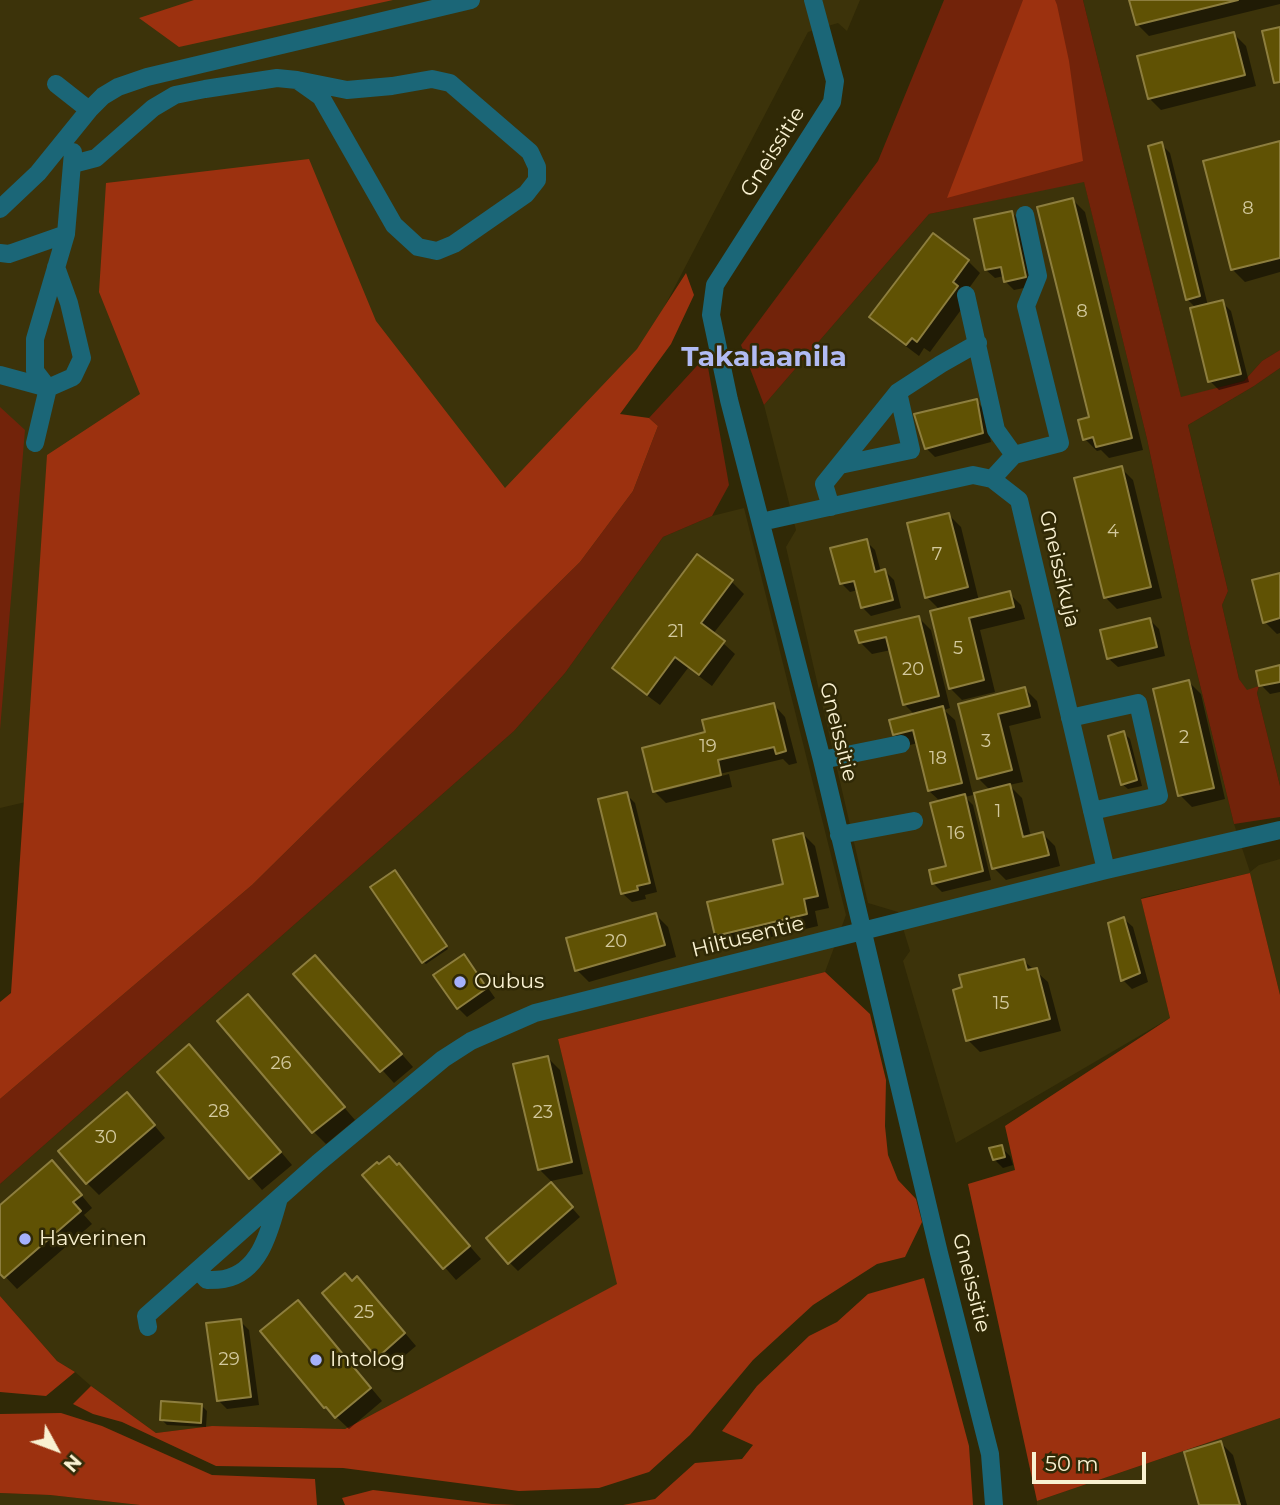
<!DOCTYPE html>
<style>
body{margin:0}
#map{position:relative;width:1280px;height:1505px;overflow:hidden;background:#302906;font-family:Montserrat,sans-serif}
canvas{display:block}
.north{position:absolute;left:21px;top:1414px;width:70px;height:70px;-webkit-text-stroke:5px #302906;paint-order:stroke;rotate:131deg;font-size:19px;font-weight:700;line-height:28px;text-align:center;color:#f9f1d1}
.north::after{content:'';display:block;margin:auto;width:24px;height:32px;background:#f9f1d1;clip-path:polygon(50% 0,100% 100%,50% 72%,0 100%)}
.scale{position:absolute;left:1032px;top:1452px;width:114px;height:32px;box-sizing:border-box;border:4px solid #f9f1d1;border-top:0;padding-left:9px;font-size:21px;line-height:24px;white-space:nowrap;color:#f9f1d1;-webkit-text-stroke:5px #302906;paint-order:stroke}
</style>
<div id="map">
<canvas width="1280" height="1505"></canvas>
<div class="north">N</div>
<div class="scale">50 m</div>
</div>
<script>
const g = document.querySelector('canvas').getContext('2d');
g.lineJoin = 'round';
function paint(path, color) { g.fillStyle = color; g.fill(path, 'evenodd'); }
function strokePath(path, color, width, dash) { g.strokeStyle = color; g.lineWidth = width; g.lineCap = dash ? 'butt' : 'round'; g.setLineDash(dash || []); g.stroke(path); }
function write(font, color, halo, rows, align = 'center') {
  g.font = font + ' Montserrat,sans-serif'; g.lineWidth = 5; g.setLineDash([]); g.textBaseline = 'middle'; g.strokeStyle = halo; g.fillStyle = color; for (const [text, x, y, turn = 0] of rows) {
    g.save(); g.translate(x, y); g.rotate((+turn || 0) * Math.PI / 180); g.textAlign = isNaN(turn) ? turn : align; if (halo) g.strokeText(text, 0, 0); g.fillText(text, 0, 0); g.restore();
  }
}
paint(new Path2D(`
 M0,0H860L847,31L838,23L808,32L624,384L210,759L0,808Z
 M1083,0H1280V350L1262,361L1244,381L1181,398Z
 M1084,181L1147,439L1190,644L1234,824L1250,872L1259,865L1280,859V995L1250,873L1141,898L1170,1018L956,1143L903,961L910,951L898,912L868,903L786,547L796,530L764,405L929,214Z
 M1280,368V786L1257,693L1259,687L1247,691L1239,679L1222,605L1228,591L1188,425L1254,386Z
 M744,508L846,915L825,972L558,1039L618,1284L345,1429L212,1426L156,1433L91,1386L75,1372L57,1361L0,1296V1184L514,731L565,673L663,537L712,516Z
 M1280,1418V1505H1037V1501Z
 M0,1493L50,1495L140,1505H0Z`), '#3c330a');
paint(new Path2D(`
 M944,0H1083L1181,397L1244,381L1262,361L1280,350V368L1254,386L1188,425L1228,591L1222,605L1239,679L1247,690L1259,686L1257,693L1280,786V817L1234,824L1190,644L1147,439L1084,182L929,214L764,405L741,345L878,161Z
 M706,356L729,485L712,516L663,537L565,673L514,731L0,1184V1099L252,885L580,562L633,491L658,426L649,418Z
 M0,407L25,430L0,730Z`), '#72230a');
paint(new Path2D(`
 M194,0H393L179,47L139,18Z
 M1023,0H1055L1057,5L1069,61L1083,161L947,198Z
 M309,159L376,321L505,488L637,349L686,273L694,295L671,344L620,414L649,418L658,426L633,491L580,562L252,885L0,1099V1002L11,993L47,455L140,394L99,292L106,183Z
 M1250,873L1280,995V1418L1037,1501L968,1184L1015,1170L1005,1126L1170,1018L1141,899Z
 M825,972L870,1014L886,1080L885,1126L888,1155L898,1180L916,1199L922,1222L905,1257L877,1264L813,1305L753,1360L690,1435L649,1472L599,1488L519,1491L343,1468L216,1466L122,1422L93,1414L73,1404L91,1386L156,1433L212,1426L345,1429L617,1284L558,1039Z
 M924,1278L969,1446L973,1505H623L655,1499L695,1463L742,1459L753,1445L722,1431L757,1386L809,1336L837,1322L868,1294Z
 M0,1296L57,1361L75,1372L46,1396L0,1392Z
 M61,1413L102,1426L212,1475L315,1479L317,1505H140L50,1495L0,1493V1414Z
 M373,1490L492,1504L517,1505H345L342,1498Z`), '#9c310f');
paint(new Path2D(`
 M1131,0H1280V4L1149,36L1137,24Z
 M1234,34L1246,46L1256,86L1161,110L1149,98Z
 M1280,142V272L1245,282L1233,270Z
 M1161,144L1170,153L1208,306L1222,302L1231,311L1249,382L1219,390L1210,381L1197,309L1187,299Z
 M1073,200L1085,212L1143,450L1109,458L1101,450L1097,451L1085,439L1091,418Z
 M1012,213L1020,221L1034,286L1014,290L1005,281L1004,276L995,278L986,270Z
 M933,235L968,261L980,273L964,295L969,299L930,352L924,348L919,356L883,329L872,317Z
 M976,401L985,410L991,442L935,457L926,448Z
 M1121,468L1133,480L1162,598L1117,609L1105,597Z
 M949,515L961,527L979,601L1009,593L1021,605L1025,619L980,630L995,692L962,700L950,688L940,610L927,597Z
 M866,541L875,550L881,572L885,571L894,580L901,608L871,616L862,607L858,590L850,592L842,584Z
 M1280,575V633L1277,634L1265,622Z
 M732,582L744,594L713,634L735,654L712,686L688,668L660,705L626,680L614,668Z
 M919,618L931,630L950,708L944,710L955,720L973,795L965,797L973,805L991,880L942,892L933,883L948,867L941,802L929,791L918,743L906,746L894,734L915,715L904,704L891,650L872,654L860,642Z
 M1150,620L1159,629L1165,656L1118,667L1109,659Z
 M1280,667V692L1270,694L1261,685Z
 M1189,682L1201,694L1225,799L1192,807L1180,795Z
 M1025,689L1037,701L1041,718L1009,726L1023,782L1009,785L1022,798L1031,837L1043,834L1055,846L1060,866L1006,880L994,868L991,791L978,778L960,705Z
 M773,704L785,717L797,763L789,765L783,759L660,788V792L729,774L732,787L666,803L654,791L707,734Z
 M1124,733L1130,739L1142,786L1128,789L1122,784Z
 M626,794L635,803L657,892L645,895L646,899L632,902L623,894Z
 M803,834L815,846L829,908L815,911L818,926L729,947L717,935L785,885Z
 M397,874L448,949L426,964L423,962Z
 M656,915L668,927L676,957L589,982L577,970Z
 M1124,919L1133,927L1148,982L1132,989L1123,980Z
 M464,956L472,965L495,998L467,1017L458,1008Z
 M1024,961L1048,982L1061,1031L980,1052L968,1040Z
 M327,969L413,1067L394,1083L295,974Z
 M259,1009L355,1120L326,1144L314,1132Z
 M201,1058L292,1165L262,1190L159,1072Z
 M548,1058L560,1070L583,1174L551,1181L539,1169Z
 M138,1106L165,1138L99,1195L87,1183Z
 M1001,1147L1010,1156L1013,1165L1003,1168L994,1159Z
 M379,1167L410,1178L481,1259L456,1280L364,1175Z
 M64,1174L92,1208L84,1215L92,1224L17,1289L0,1271V1208Z
 M559,1193L580,1217L518,1271L509,1262Z
 M352,1283L369,1291L416,1346L390,1368L378,1356Z
 M309,1314L382,1401L349,1429L326,1407Z
 M240,1321L249,1330L259,1405L227,1409L218,1400Z
 M202,1406L207,1411L206,1427L167,1425L161,1419Z
 M1221,1443L1233,1455L1247,1505H1201Z`), '#0007');
const building = new Path2D(`
 M1129,0H1238L1136,25Z
 M1280,27V82L1274,83L1262,31Z
 M1234,32L1245,75L1148,99L1137,56Z
 M1280,141V258L1231,270L1203,161Z
 M1162,142L1200,296L1186,300L1148,146Z
 M1073,198L1132,438L1096,447L1093,437L1083,440L1078,420L1089,417L1037,207Z
 M1012,211L1026,277L1004,282L1001,267L985,270L974,219Z
 M933,233L969,260L953,282L958,286L917,342L912,338L906,345L869,317Z
 M1223,300L1241,374L1208,382L1190,308Z
 M977,399L983,433L925,449L914,414Z
 M1122,466L1151,587L1104,598L1074,478Z
 M949,513L968,587L925,598L907,523Z
 M867,539L875,572L885,569L893,600L861,608L854,581L840,584L830,548Z
 M697,554L733,580L701,623L725,641L699,675L675,657L647,695L612,668Z
 M1280,573V618L1263,623L1252,580Z
 M1010,591L1014,607L969,618L984,680L949,689L930,611Z
 M919,616L939,696L903,705L886,637L859,643L855,631Z
 M1150,618L1157,647L1107,659L1100,630Z
 M1280,665V682L1259,686L1256,671Z
 M1189,680L1214,788L1178,796L1153,689Z
 M1025,687L1030,706L998,714L1012,770L977,779L958,704Z
 M774,703L786,751L776,754L774,747L718,760L721,775L653,792L642,748L705,732L702,720Z
 M943,706L962,783L928,791L913,730L893,735L889,720Z
 M1124,731L1137,780L1121,785L1108,736Z
 M1010,784L1023,837L1043,832L1049,855L992,869L974,793Z
 M627,792L650,883L637,886L638,890L621,894L598,799Z
 M965,794L983,871L932,884L929,870L946,866L930,803Z
 M803,833L818,896L804,899L807,914L715,936L707,902L783,884L773,840Z
 M395,870L447,946L422,963L370,887Z
 M656,913L665,945L575,971L566,938Z
 M1124,917L1140,973L1121,981L1108,923Z
 M464,954L487,988L457,1009L433,975Z
 M315,955L402,1054L380,1072L293,974Z
 M1024,959L1027,970L1037,968L1050,1019L966,1041L953,990L962,987L959,975Z
 M248,994L345,1107L312,1133L217,1021Z
 M189,1044L281,1152L249,1179L157,1072Z
 M548,1056L572,1162L538,1170L513,1064Z
 M127,1092L155,1125L86,1184L58,1151Z
 M1002,1145L1005,1157L993,1160L989,1148Z
 M389,1156L397,1165L399,1163L470,1246L443,1269L362,1175L377,1162L379,1164Z
 M52,1160L82,1195L73,1202L81,1211L4,1278L0,1274V1205Z
 M551,1182L573,1207L508,1264L486,1238Z
 M345,1273L352,1281L357,1276L405,1333L377,1358L322,1293Z
 M298,1300L371,1388L335,1418L326,1407L324,1408L260,1331Z
 M241,1319L251,1397L217,1401L206,1323Z
 M161,1401L202,1404L201,1423L160,1420Z
 M1221,1441L1240,1505H1199L1184,1452Z`);
paint(building, '#605204');
strokePath(building, '#8d7e3e', 2);
strokePath(new Path2D(`
 M813,0L835,81L832,102L715,285L711,315L729,400L822,760L939,1253L990,1454L994,1505
 M56,84L89,110
 M73,164L96,158L153,108L175,95L205,89L277,78L297,80L321,97L394,225L418,247L437,251L454,244L526,194L537,180V167L530,152L450,83L432,79L392,86L347,90L297,80
 M0,209L38,173L89,110L103,96L118,87L147,77L471,0
 M0,253L9,254L66,234
 M966,295L996,430L1014,455
 M0,375L48,388L73,377L82,358L69,303L56,267
 M35,443L48,388L35,371V339L66,234L73,152
 M840,465L911,450L898,392
 M992,479L1014,455L1060,443L1026,306L1038,276L1025,215
 M831,507L824,484L898,392L941,364L978,343
 M761,522L973,475L992,479L1019,500L1106,870
 M1070,718L1138,703L1159,796L1092,811
 M822,760L901,744
 M839,835L914,821
 M199,1271L207,1280C213,1280 219,1280 224,1279C261,1272 270,1229 279,1198
 M148,1327L146,1316L318,1163L443,1059L471,1041L535,1013L1106,870L1280,830`), '#1b6677', 18);
for (const [x, y, r, color] of [
 [460,982,7,"#a5b1fc"],
 [25,1239,7,"#a5b1fc"],
 [316,1360,7,"#a5b1fc"]
]) { const dot = new Path2D(); dot.arc(x, y, r, 0, 2 * Math.PI); g.fillStyle = color; g.fill(dot); strokePath(dot, '#302906', 2.5); }
write('18px', '#d3c99e', null, [
 ["8",1248,209],
 ["8",1082,312],
 ["4",1113,532],
 ["7",937,555],
 ["21",676,632],
 ["5",958,649],
 ["20",913,670],
 ["2",1184,738],
 ["3",986,742],
 ["19",708,747],
 ["18",938,759],
 ["1",998,812],
 ["16",956,834],
 ["20",616,942],
 ["15",1001,1004],
 ["26",281,1064],
 ["28",219,1112],
 ["23",543,1113],
 ["30",106,1138],
 ["25",364,1313],
 ["29",229,1360]
]);
write('21px', '#f9f1d1', '#302906', [
 ["Gneissitie",773,152,-58],
 ["Gneissikuja",1059,569,77],
 ["Gneissitie",838,732,76],
 ["Hiltusentie",748,937,-14],
 ["Gneissitie",971,1283,76]
]);
write('21px', '#f9f1d1', '#302906', [
 ["Oubus",474,982],
 ["Haverinen",39,1239],
 ["Intolog",330,1360]
], 'left');
write('bold 28px', '#b1bbf3', '#302906', [
 ["Takalaanila",764,358]
]);
</script>
